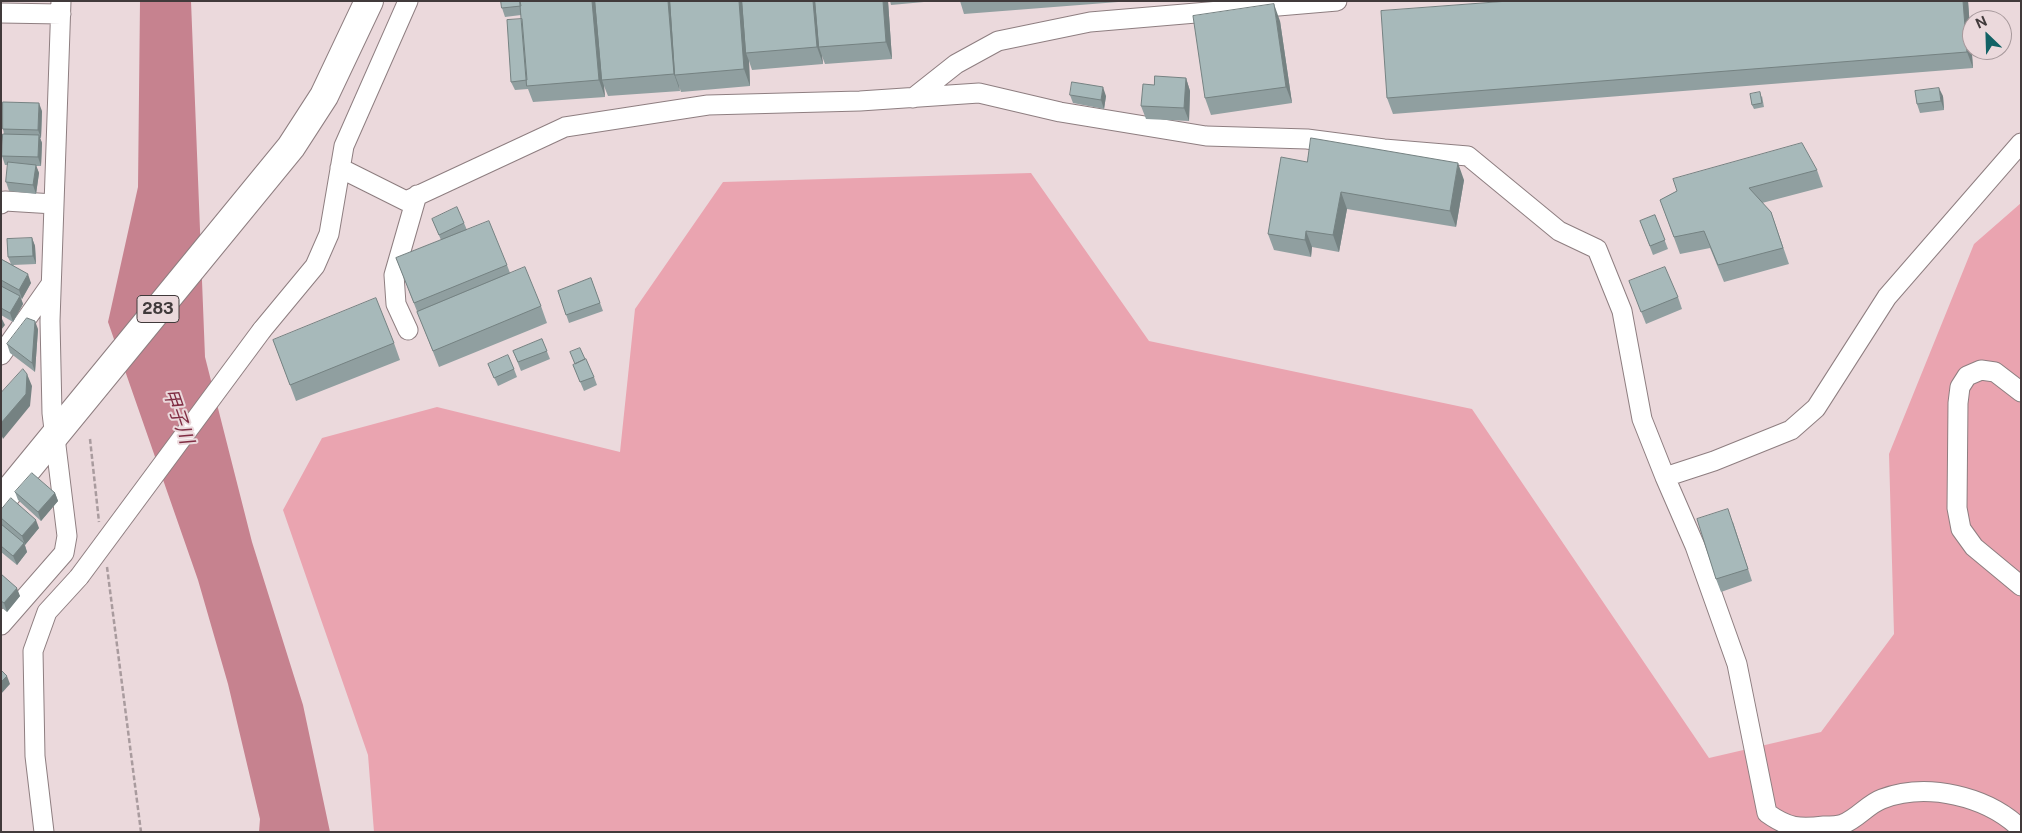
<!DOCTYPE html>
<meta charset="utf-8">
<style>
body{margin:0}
#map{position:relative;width:2022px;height:833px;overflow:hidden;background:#ebd9dc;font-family:"Public Sans",sans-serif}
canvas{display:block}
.frame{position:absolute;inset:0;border:2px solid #413a3b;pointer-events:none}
.north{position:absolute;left:1962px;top:10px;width:50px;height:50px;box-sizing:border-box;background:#ebd9dc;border:1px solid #a7999c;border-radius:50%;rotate:336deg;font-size:14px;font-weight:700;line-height:20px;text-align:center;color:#413a3b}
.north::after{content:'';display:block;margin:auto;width:18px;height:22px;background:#126265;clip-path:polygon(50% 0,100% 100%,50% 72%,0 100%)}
</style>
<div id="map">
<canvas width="2022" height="833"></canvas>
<div class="frame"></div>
<div class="north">N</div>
</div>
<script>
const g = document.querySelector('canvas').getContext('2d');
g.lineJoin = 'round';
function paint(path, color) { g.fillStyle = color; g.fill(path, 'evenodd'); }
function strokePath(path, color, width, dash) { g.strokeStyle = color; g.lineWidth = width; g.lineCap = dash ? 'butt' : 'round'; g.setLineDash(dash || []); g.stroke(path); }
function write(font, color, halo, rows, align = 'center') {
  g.font = font + ' "Public Sans","Noto Sans JP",sans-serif'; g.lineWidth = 4; g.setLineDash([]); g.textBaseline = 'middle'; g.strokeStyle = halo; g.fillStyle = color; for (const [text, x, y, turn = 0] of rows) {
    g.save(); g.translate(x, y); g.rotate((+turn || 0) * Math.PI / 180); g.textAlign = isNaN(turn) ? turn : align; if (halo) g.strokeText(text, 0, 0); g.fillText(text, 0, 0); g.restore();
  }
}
paint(new Path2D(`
 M1031,173L1149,341L1472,409L1709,758L1821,732L1894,634L1889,454L1974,244L2021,203V832H374L368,755L283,510L322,438L437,407L620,452L635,309L723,182Z`), '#eaa4b0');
paint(new Path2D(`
 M140,1H191L205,357L252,542L303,705L330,832H259L260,819L228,684L198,580L108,322L138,187Z`), '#c6828f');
const minor = new Path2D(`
 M1,13L61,14
 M913,98L956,64L998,41L1090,22L1337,1
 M2021,143L1887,297L1816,408L1791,430L1714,461L1665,477L1695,546L1737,664L1767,813C1788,828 1799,829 1824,826C1830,826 1838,826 1843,824C1857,819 1868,804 1882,799C1927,782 1987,796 2021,829
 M340,168L406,201L565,127L708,105L860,101L979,93L1060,112L1206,136L1307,139L1384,149L1468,156L1559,231L1597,249L1622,311L1642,419L1665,477
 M1,204L5,201L54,204
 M262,330L315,266L329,234L344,146L408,1
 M408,330L396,304L394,275L417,195
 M1,355L51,284
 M2021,392L1995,372L1981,370L1967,376L1960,387L1958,403L1957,508L1961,529L1974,547L2021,586
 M1,625L64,553L67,536L52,413L50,321L61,1
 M44,832L35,756L33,651L47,612L79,577`);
const highway = new Path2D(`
 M1,501L291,147L324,96L369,1`);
strokePath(minor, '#8e7e80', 21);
strokePath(highway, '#8e7e80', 30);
strokePath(new Path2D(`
 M90,439L99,522
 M107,567L141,832`), '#a99b9e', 2.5, [5, 2.5]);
strokePath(minor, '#fff', 19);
strokePath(highway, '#fff', 28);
const minorBridge = new Path2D(`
 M79,577L262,330`);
strokePath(minorBridge, '#8e7e80', 21, []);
strokePath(minorBridge, '#fff', 19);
paint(new Path2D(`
 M501,1H888L892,59L825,64L822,56L823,64L752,70L749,61L750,86L681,92L679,86L680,91L608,96L604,86L605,97L533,102L528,89L515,90L511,82L522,19L521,15L505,17L502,8Z
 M890,1H935L891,5Z
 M960,1H1131L964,14Z
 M1968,1L1973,68L1393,114L1387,98Z
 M1280,21L1292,103L1211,115L1205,98Z
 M1186,78L1190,91L1189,121L1146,119L1141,106L1154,85Z
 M1070,95L1106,96L1104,109L1073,103Z
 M1762,96L1764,107L1754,109L1752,105Z
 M1943,96L1944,110L1920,113L1917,104Z
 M42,111L41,138H40L42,143L41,166H36L39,173L36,194L9,191L6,182L8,165H5L2,156L4,134L3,129Z
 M1307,162L1464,180L1456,227L1347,209L1339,252L1312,247L1311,257L1274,250L1268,234Z
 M1817,170L1823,187L1762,203L1771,212L1789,264L1724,282L1710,248L1680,254L1660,200L1677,191Z
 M1655,215L1668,249L1653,255L1640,221Z
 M432,219L464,223L467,230L507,265L510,273L541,306L547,323L439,367L396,258L441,240Z
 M32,238L35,246L36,264L13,265L31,283L22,299L21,298L23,304L13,322L1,315V259L11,264L8,257Z
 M591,278L603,311L569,323L558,291Z
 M1629,281L1678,297L1682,309L1646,324Z
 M38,329L35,372L10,353L7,344Z
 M542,339L550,359L521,371L513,351Z
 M273,340L394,343L400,360L296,401Z
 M488,364L514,369L517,377L498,386Z
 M573,365L594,377L597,385L584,391Z
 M15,492L55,493L58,501L41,521L18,500Z
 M1,510L39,528L25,545L27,552L17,565L1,552Z
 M1733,522L1752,581L1721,592L1716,579Z
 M1,574L20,596L7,612L1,607Z`), '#909fa0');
paint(new Path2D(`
 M592,1H597L602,80L604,86L605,97L599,80Z
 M668,1H673L675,75L679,86L680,91L674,74Z
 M739,1H744L746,53L749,61L750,86L744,69Z
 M813,1H818L819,47L822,56L823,64L817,47Z
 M883,1H888L892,59L886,42Z
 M1963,1H1968L1973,68L1967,52Z
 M1274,4L1280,21L1292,103L1286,87Z
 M1186,78L1190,91L1189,121L1184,108Z
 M1103,87L1106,96L1104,109L1101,100Z
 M1939,88L1943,96L1944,110L1941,101Z
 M39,103L42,111L41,138L38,130Z
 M39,135L42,143L41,166L38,157Z
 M1458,163L1464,180L1456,227L1450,211Z
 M36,165L39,173L36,194L33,185Z
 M1341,192L1347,209L1339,252L1333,235Z
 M1306,231L1312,247L1311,257L1305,240Z
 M32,238L35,246L36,264L33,256Z
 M28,274L31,283L22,299L19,290Z
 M20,296L23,304L13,322L10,313Z
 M1,317L5,325L1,330Z
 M35,321L38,329L35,372L32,363Z
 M27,374L32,386L30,406L3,439L1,434V423Z
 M55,493L58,501L41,521L38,512Z
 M36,520L39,528L25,545L22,536Z
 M24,543L27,552L17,565L13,556Z
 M17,588L20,596L7,612L4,603Z
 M7,676L10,684L1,694V682Z`), '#758282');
const building = new Path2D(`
 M501,1H520L521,6L502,8Z
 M520,1H592L599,80L527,86Z
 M595,1H668L674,74L602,80Z
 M670,1H739L744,69L675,75Z
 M742,1H813L817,47L746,53Z
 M815,1H883L886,42L819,47Z
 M1509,1H1963L1967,52L1387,98L1381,11Z
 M1274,4L1286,87L1205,98L1193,16Z
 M522,19L527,80L511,82L507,20Z
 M1155,76L1186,78L1184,108L1141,106L1143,84L1154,85Z
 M1072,82L1103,87L1101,100L1070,95Z
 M1939,88L1941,101L1917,104L1915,91Z
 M1760,92L1762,103L1752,105L1750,94Z
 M3,102L39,103L38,130L3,129Z
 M3,134L39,135L38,157L2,156Z
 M1311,138L1458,163L1450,211L1341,192L1333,235L1306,231L1305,240L1268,234L1281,157L1307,162Z
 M1802,143L1817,170L1749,188L1771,212L1783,248L1718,265L1704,231L1674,237L1660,200L1677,191L1673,179Z
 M8,162L36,165L33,185L6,182Z
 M457,207L464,223L439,235L432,219Z
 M1655,215L1665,240L1650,246L1640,221Z
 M489,221L507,265L414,303L396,258Z
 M32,238L33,256L8,257L7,239Z
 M1,259L28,274L19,290L1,280Z
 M525,267L541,306L433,351L417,312Z
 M1665,267L1678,297L1641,312L1629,281Z
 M591,278L600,303L566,315L558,291Z
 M1,286L20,296L10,313L1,308Z
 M376,298L394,343L290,385L273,340Z
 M27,318L35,321L32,363L7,344Z
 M542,339L547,351L518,362L513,351Z
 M580,348L585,359L575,364L570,352Z
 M508,355L514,369L494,378L488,364Z
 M586,359L594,377L580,382L573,365Z
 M23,369L27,374L26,394L1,423V393Z
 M32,473L55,493L38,512L15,492Z
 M11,498L36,520L22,536L1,518V510Z
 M1728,509L1748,569L1716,579L1697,519Z
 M1,524L24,543L13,556L1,546Z
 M1,574L17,588L4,603L1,601Z
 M1,670L7,676L1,682Z`);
paint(building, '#a7b9ba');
strokePath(building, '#758282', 1);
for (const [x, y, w] of [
 [158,309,42]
]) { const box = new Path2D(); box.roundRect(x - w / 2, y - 13.5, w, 27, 4); g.fillStyle = '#ebd9dc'; g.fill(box); strokePath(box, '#413a3b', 1); }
write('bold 16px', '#413a3b', null, [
 ["283",158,309]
]);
write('italic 19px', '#812e44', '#ebd9dc', [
 ["甲子川",178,416,71]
]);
</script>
